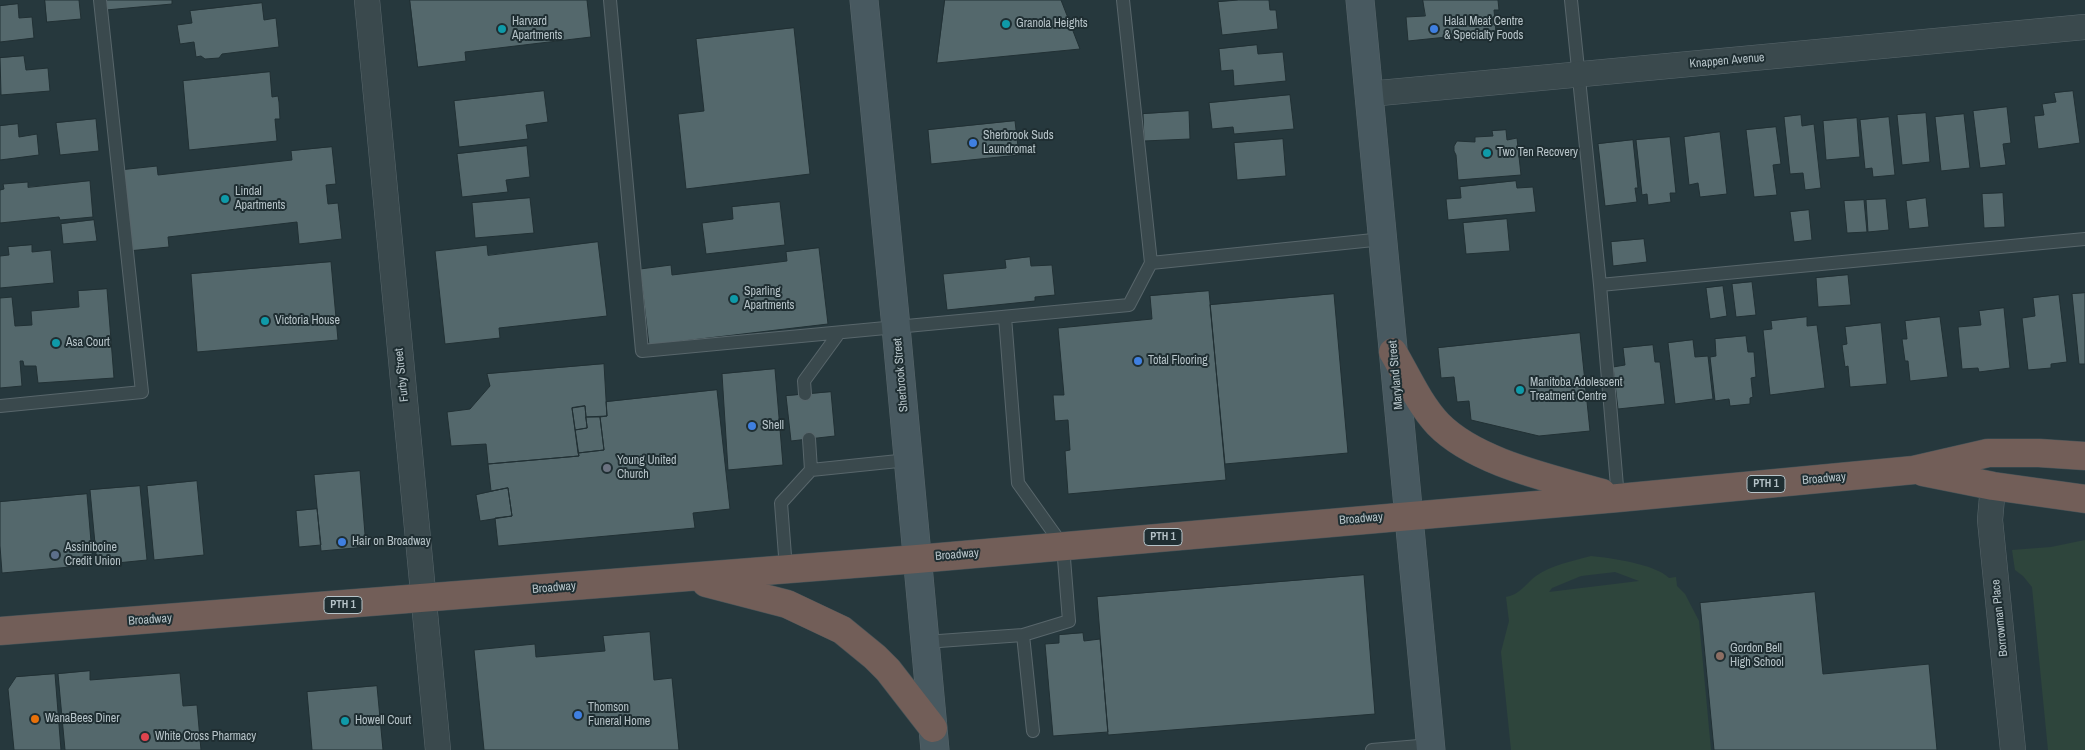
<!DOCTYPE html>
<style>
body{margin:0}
canvas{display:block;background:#26383d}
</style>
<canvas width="2085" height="750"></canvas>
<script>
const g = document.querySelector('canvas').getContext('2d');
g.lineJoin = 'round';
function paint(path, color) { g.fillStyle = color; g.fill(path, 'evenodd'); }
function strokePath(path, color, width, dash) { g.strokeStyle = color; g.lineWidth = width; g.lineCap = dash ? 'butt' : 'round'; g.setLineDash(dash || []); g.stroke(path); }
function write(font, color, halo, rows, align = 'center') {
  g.font = font + ' "Archivo Narrow",sans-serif'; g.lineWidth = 4; g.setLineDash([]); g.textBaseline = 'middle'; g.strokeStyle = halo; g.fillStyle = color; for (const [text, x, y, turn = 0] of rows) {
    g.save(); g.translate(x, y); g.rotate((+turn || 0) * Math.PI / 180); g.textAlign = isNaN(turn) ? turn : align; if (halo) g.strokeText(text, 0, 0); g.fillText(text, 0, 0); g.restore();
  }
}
paint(new Path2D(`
 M2085,540V750H2048L2032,587L2023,576L2015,570L2012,550L2051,547Z
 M1591,556C1611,558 1655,564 1669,578L1676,577L1677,586L1685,594L1699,621L1711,750H1511L1501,652L1509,621L1506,597C1520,595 1525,584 1536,576C1551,565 1573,561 1591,556ZM1615,572L1639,581L1549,592L1552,588L1581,576Z`), '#2e453c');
const building = new Path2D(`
 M45,0H79L81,19L47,22Z
 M106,0H172V4L106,10Z
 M410,0H587L591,37L465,52L466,61L418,67Z
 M945,0H1061L1080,49L937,63Z
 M1239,0H1269L1270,10H1276L1278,29L1222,35L1218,2Z
 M1423,0H1498L1499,10H1494L1496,32L1408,41L1406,17L1425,16Z
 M262,3L264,20L276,18L279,47L222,54L219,58L205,59L201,56L196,57L194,42L180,44L177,25L192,23L190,11Z
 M18,4L19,18L32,17L34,38L0,42V6Z
 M794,28L810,174L686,189L678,114L704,111L696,39Z
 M1257,45L1258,54L1283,52L1286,81L1234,86L1233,70L1221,71L1219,49Z
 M24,56L26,70L48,68L50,91L1,95L0,58Z
 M270,72L272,97L278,96L279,102L280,119H275L277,141L189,150L183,81Z
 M544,91L548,122L526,125L528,139L459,147L454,101Z
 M2073,91L2080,143L2038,149L2034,116L2044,115L2042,104L2056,102L2054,93Z
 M1290,95L1294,129L1234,134L1233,127L1212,129L1209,103Z
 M2007,107L2011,143L2003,144L2006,165L1980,168L1973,111Z
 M1189,111L1190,139L1144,141L1143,114Z
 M1926,113L1930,162L1902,165L1897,115Z
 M1964,114L1970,168L1941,171L1935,117Z
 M1801,115L1802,126L1814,124L1821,188L1805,190L1803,173L1790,174L1784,117Z
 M1889,117L1895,175L1873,177L1872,168L1865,169L1860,120Z
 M1857,118L1860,157L1826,160L1823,121Z
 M96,119L99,151L60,155L56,123Z
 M1015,121L1019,155L931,164L928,130Z
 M18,124L19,137L37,134L39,155L0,160V126Z
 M1776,127L1781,164L1773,165L1777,195L1754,197L1746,130Z
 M1506,130L1507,140L1517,138L1521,175L1458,180L1456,155L1454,151V146L1457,141L1475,142V137L1493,136L1492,131Z
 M1720,132L1727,194L1700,197L1698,183L1689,185L1684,137Z
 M1670,137L1676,193H1670L1671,202L1648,205L1647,194L1642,195L1636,140Z
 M1283,139L1286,176L1237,180L1234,143Z
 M1633,140L1638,188H1635L1637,202L1605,206L1598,144Z
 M527,146L530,177L506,180L508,192L462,197L457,154Z
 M332,147L336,184L326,185L328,204L338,203L342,239L299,244L297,222L168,237L169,247L128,251L119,170L157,166L158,175L292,160L291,151Z
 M90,181L93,217L60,220L59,217L0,223V190L4,189L3,184L28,182V187Z
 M1516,181L1517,188L1533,187L1536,212L1448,220L1446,199L1461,198L1460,187Z
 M2003,193L2005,227L1984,228L1982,194Z
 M530,198L534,233L475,238L472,203Z
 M1926,198L1929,227L1909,229L1906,201Z
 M1886,199L1889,230L1868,232L1866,200Z
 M1864,200L1867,232L1847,233L1844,201Z
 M780,202L785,245L706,254L702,223L733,219L732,207Z
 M1809,210L1812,240L1794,242L1790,212Z
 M1507,219L1510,251L1466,254L1463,223Z
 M94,220L97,241L63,244L61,224Z
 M1644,239L1647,262L1613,266L1611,242Z
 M598,242L607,316L499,328L500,338L445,344L435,251L487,245L488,255Z
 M32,245V252L51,250L54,283L0,288V256L9,255L8,247Z
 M819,248L828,324L649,345L640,269L671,265L672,275L787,261L786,252Z
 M1030,257L1031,266L1052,265L1055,295L1035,297V301L947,310L943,274L1006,268L1005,260Z
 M331,262L338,340L197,352L191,274Z
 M1848,275L1851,305L1818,307L1816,278Z
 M1752,282L1756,315L1736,317L1732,284Z
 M1723,286L1727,316L1710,319L1706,288Z
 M107,289L114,378L38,383L36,366H24L23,361H20L22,386L0,388V298L12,297L15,326L32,325L31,311L79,307L78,291Z
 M1209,291L1226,480L1068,494L1065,451L1070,450L1068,420L1055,421L1053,395H1064L1058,328L1152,319L1150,296Z
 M2085,293V364H2079L2072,294Z
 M1334,294L1348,453L1225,464L1210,305Z
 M2059,295L2067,362L2051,364V368L2028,370L2022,318L2035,316L2033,298Z
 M2004,308L2010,368L1979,372L1978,368L1962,369L1958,327L1981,325L1979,311Z
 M1807,317V326L1817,325L1825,388L1770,395L1763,330L1772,329L1771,321Z
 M1940,317L1948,377L1910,381L1908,361H1905L1902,339H1907L1905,321Z
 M1881,323L1887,384L1850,387L1848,366L1845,367L1842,345L1847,344L1845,327Z
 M1580,333L1590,431L1539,436L1471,420L1469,401L1457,402L1454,377L1441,378L1438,348Z
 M1746,336L1748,352H1754L1756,377L1751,378L1753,397L1750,398V404L1730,406L1729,399L1715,401L1710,357L1716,356L1715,339Z
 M1693,340L1695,357L1708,356L1713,399L1675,404L1668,343Z
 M1653,345L1655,362H1660L1665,404L1618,409L1613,367L1625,365L1623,348Z
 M604,364L607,416L586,417L585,406L572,408L579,456L488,464L486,444L451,446L447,412L470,409L490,386L487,374Z
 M775,369L783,465L728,470L722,374Z
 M717,390L730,509L693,513L695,528L498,546L495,518L512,516L508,488L491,491L488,464L579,456L578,453L604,450L600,417L607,416L606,402Z
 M831,392L835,436L791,441L786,396Z
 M585,406L587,428L575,430L572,408Z
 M586,417H600L604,450L578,453L575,430L587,428Z
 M360,471L366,547L321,551L314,475Z
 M197,481L204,555L154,560L147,486Z
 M140,486L147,560L97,565L90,490Z
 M508,488L512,516L480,521L476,495Z
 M87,494L93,565L2,573L0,546V502Z
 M317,509L321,545L299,547L296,511Z
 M1364,575L1375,714L1108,735L1097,597Z
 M1815,592L1823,674L1929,664L1937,750H1714L1700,603Z
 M650,632L654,680L672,678L679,750H484L474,650L535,644L536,657L605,651L603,636Z
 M1083,633L1084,641L1100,639L1108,732L1053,736L1045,644L1059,643V635Z
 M90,671V680L180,673L183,706L197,705L201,750H65L58,674Z
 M55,674L61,750H14L8,689L16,677Z
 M377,686L383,750H312L307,692Z`);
paint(building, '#54686c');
strokePath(building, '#213034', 1);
const lane = new Path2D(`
 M610,0L642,351L1129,305L1151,263L1123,0
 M1571,0L1600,285L1618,498
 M1151,263L1383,239
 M1600,285L2085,239
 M1005,317L1018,483L1063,546L1069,621L1023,635L1033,731
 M805,394L804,381L839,333
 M0,406L142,392L100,0
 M809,439L811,470
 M786,569L781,503L811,470L908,460
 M925,642L1023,635
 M1372,750L1431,745`);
const street = new Path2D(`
 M367,0L438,750
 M1369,94L2085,27
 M1993,486L1990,520L2013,750`);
const secondary = new Path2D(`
 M864,0L896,327L935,750
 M1360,0L1431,750`);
const highway = new Path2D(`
 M1393,352C1407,376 1419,404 1438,424C1476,463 1551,478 1602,493
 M1923,472L1993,486L2085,499
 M706,583L787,604L842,630L875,657L888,670L933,728
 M0,631L917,559L1618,498L1914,470L1988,453H2039L2085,456`);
strokePath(lane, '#58666b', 14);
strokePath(street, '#58666b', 26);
strokePath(secondary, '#58666b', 29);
strokePath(highway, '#455358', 29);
strokePath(lane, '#3a494d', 12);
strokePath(street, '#3a494d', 25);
strokePath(secondary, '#485960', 28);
strokePath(highway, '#725e58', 28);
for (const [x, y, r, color] of [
 [1006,24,5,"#0f9aa8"],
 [502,29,5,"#0f9aa8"],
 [1434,29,5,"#3f7fe0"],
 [973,143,5,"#3f7fe0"],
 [1487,153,5,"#0f9aa8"],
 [225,199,5,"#0f9aa8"],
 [734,299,5,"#0f9aa8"],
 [265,321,5,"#0f9aa8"],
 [56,343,5,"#0f9aa8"],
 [1138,361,5,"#3f7fe0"],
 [1520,390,5,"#0f9aa8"],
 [752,426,5,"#3f7fe0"],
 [607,468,5,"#6b7280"],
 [342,542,5,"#3f7fe0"],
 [55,555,5,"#5c6f8a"],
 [1720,656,5,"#8d6e63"],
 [578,715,5,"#3f7fe0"],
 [35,719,5,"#e8710a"],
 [345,721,5,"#0f9aa8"],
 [145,737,5,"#e0444e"]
]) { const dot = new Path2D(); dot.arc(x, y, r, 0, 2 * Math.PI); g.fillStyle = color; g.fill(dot); strokePath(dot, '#1f2e32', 2); }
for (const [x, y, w] of [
 [1766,484,38],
 [1163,537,38],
 [343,605,38]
]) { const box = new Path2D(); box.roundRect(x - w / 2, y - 8.5, w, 17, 4); g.fillStyle = '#1f2e32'; g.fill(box); strokePath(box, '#b6c3c8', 1); }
write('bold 11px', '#b6c3c8', null, [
 ["PTH 1",1766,484],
 ["PTH 1",1163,537],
 ["PTH 1",343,605]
]);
write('12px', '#b6c3c8', '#1f2e32', [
 ["Harvard",512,22],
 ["Apartments",512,36],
 ["Halal Meat Centre",1444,22],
 ["& Specialty Foods",1444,36],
 ["Granola Heights",1016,24],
 ["Sherbrook Suds",983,136],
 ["Laundromat",983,150],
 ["Two Ten Recovery",1497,153],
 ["Lindal",235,192],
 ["Apartments",235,206],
 ["Sparling",744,292],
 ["Apartments",744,306],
 ["Victoria House",275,321],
 ["Asa Court",66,343],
 ["Total Flooring",1148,361],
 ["Manitoba Adolescent",1530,383],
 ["Treatment Centre",1530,397],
 ["Shell",762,426],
 ["Young United",617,461],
 ["Church",617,475],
 ["Hair on Broadway",352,542],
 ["Assiniboine",65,548],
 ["Credit Union",65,562],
 ["Gordon Bell",1730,649],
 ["High School",1730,663],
 ["Thomson",588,708],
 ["Funeral Home",588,722],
 ["WanaBees Diner",45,719],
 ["Howell Court",355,721],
 ["White Cross Pharmacy",155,737]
], 'left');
write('12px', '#b6c3c8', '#1f2e32', [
 ["Knappen Avenue",1727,61,-5],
 ["Furby Street",402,375,-96],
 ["Sherbrook Street",901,375,-95],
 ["Maryland Street",1396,375,-95],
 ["Broadway",1824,479,-5],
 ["Broadway",1361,519,-5],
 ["Broadway",957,555,-5],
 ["Broadway",554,588,-5],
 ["Borrowman Place",2000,618,-96],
 ["Broadway",150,620,-4]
]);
</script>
